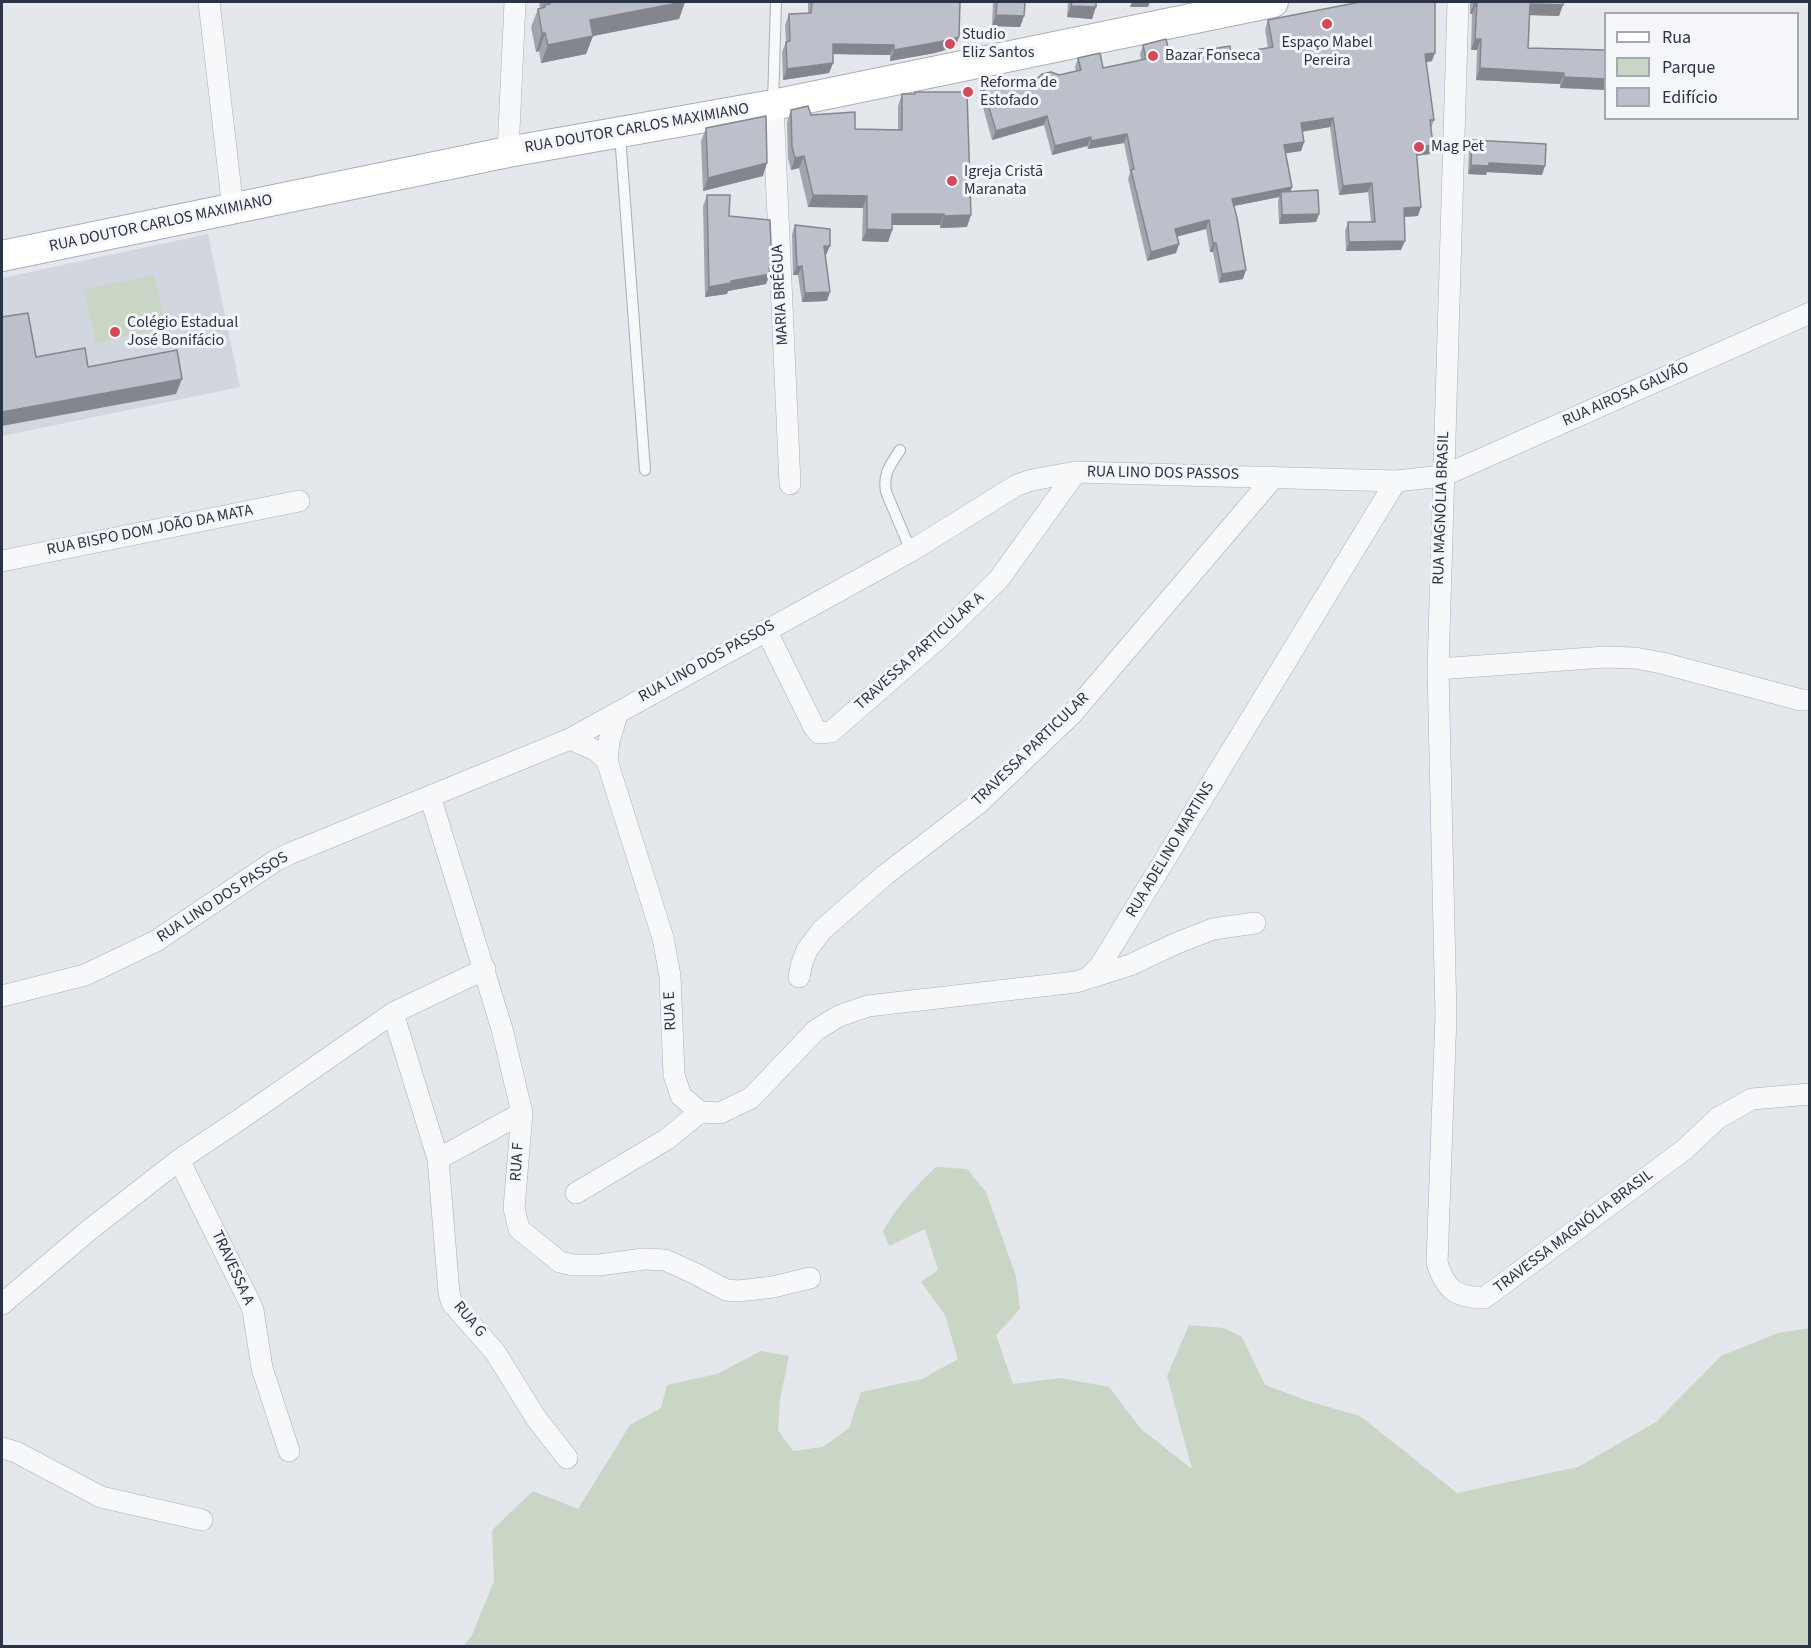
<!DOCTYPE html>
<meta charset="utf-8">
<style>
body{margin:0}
#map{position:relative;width:1811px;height:1648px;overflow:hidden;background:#e4e7ec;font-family:"Source Sans 3",sans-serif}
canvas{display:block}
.frame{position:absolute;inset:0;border:3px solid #2b3445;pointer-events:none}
.legend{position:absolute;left:1604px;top:12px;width:195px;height:108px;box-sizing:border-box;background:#f4f6f9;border:2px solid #a4a8b1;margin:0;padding:8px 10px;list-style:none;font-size:18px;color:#2b3445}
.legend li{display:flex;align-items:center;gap:12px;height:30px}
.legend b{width:30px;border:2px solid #a4a8b1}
</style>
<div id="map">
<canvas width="1811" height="1648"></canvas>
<div class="frame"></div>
<ul class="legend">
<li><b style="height:8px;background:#fff"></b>Rua</li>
<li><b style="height:16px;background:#c9d6c5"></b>Parque</li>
<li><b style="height:16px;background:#bbc0ca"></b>Edifício</li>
</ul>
</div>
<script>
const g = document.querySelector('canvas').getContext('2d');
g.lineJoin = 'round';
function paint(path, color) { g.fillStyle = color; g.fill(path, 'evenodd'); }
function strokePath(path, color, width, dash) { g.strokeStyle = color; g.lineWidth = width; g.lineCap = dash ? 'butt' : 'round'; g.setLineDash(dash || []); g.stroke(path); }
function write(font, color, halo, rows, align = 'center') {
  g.font = font + ' "Source Sans 3",sans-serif'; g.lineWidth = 6; g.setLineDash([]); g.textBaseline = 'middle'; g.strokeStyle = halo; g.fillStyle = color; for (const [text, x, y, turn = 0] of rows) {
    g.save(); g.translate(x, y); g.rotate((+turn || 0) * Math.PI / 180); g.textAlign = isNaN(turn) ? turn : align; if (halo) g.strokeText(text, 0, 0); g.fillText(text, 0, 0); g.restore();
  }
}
paint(new Path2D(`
 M208,234L240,387L2,436V278Z`), '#d2d6de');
paint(new Path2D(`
 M154,275L166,328L96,343L84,290Z
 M936,1167L967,1169L986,1192L1016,1276L1020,1309L996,1335L1013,1384L1060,1378L1109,1387L1141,1429L1192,1469L1167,1376L1189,1325L1224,1328L1242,1337L1265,1385L1311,1402L1360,1416L1457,1493L1578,1467L1656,1422L1721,1356L1778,1333L1809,1328V1646H464L472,1635L494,1581L492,1530L533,1491L578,1509L630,1425L661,1408L667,1385L717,1374L761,1351L789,1356L780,1399L778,1430L793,1451L823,1447L849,1428L861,1392L922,1379L958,1359L945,1315L921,1282L938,1270L925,1229L889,1246L883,1231C897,1206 915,1187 936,1167Z`), '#c9d6c5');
const lane = new Path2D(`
 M773,103L776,2
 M620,135L645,470
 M900,450C890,466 883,472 886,492L911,551`);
const street = new Path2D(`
 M209,2L233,209
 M1458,2L1438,669L1446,1015L1437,1263C1446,1290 1455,1297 1484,1298L1684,1150L1718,1118L1752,1099L1810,1094
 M773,105L790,484
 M508,152L515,2
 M2,561L299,501
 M766,630L814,727L819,733L831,732L941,636L999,579L1076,472
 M1438,669L1605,657L1635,658L1662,663L1801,700H1810
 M570,739L597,751L607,761L663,938L670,976L674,1075L681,1096L700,1112L720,1113L751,1098L816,1030L839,1016L868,1006L1076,982L1130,965L1177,943L1213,929L1255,923
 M607,761L609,741L618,712
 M430,796L502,1029L522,1113L514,1208L519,1229L560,1262L573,1265H599L644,1259L665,1260L696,1274L726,1290L738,1291L773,1287L810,1278
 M799,977L802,963L807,950L822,930L885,875L979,803L1072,714L1274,477
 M1089,977L1100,966L1396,481
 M2,996L85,975L156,941L275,861L289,854L570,739L911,551L1017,485L1032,480L1076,472L1396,481L1443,476L1810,313
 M393,1013L438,1159L449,1293L452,1303L495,1352L536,1418L567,1458
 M438,1159L522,1113
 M179,1160L248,1299L253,1310L262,1368L289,1451
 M576,1193L667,1139L700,1112
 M2,1304L88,1231L179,1160L239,1120L393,1013L485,969
 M2,1448L16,1452L101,1497L202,1520`);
const secondary = new Path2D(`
 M2,256L508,152L773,105L1273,2`);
strokePath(lane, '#a9aeb7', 12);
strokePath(street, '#a9aeb7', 22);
strokePath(secondary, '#a9aeb7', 32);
strokePath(lane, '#f7f8fa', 10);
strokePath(street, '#f7f8fa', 21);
strokePath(secondary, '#fff', 30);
paint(new Path2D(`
 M539,2H685L679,19L593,36L586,54L541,63L539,51L536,52L531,27L538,9L540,8Z
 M808,2H960L959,37L955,47L935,53L890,61V55L833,54V63L829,73L783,80L782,52L786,42L785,25L789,14L808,13Z
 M993,2H1025L1024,16L1020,27L992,26Z
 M1068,2H1096L1092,19L1067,17Z
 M1470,2H1563L1559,16L1529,15L1528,48L1605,50L1560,88V84L1476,80L1477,50H1471L1472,14H1470Z
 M1268,20L1432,61L1426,62L1434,120L1431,128L1430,154L1417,156L1418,216L1404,217L1401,250L1346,251L1345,231L1348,222H1371L1368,192L1339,195L1330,127L1302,132L1304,142L1301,151L1286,153L1292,187L1290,192L1319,214L1316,222L1279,224L1278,201L1279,197L1234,206L1243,279L1219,283L1213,252H1210L1206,229L1177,236L1179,244L1176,253L1147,261L1128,179L1130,172L1124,143L1088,149L1087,146L1052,155L1044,125L992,140L979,93L982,84L1030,86L1059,75L1076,71L1075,67L1078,58L1103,68L1141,60L1140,54L1143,45L1170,55L1206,50L1231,54L1268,48L1265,29Z
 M915,92L967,227L940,228V225H892V230L888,242L862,241L863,208L808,207L799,168L791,170L788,158L787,122L791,110L811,115L855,129L898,130V106L902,94H914Z
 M706,128L763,176L703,191L701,141Z
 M1472,140L1542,175L1487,172L1486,175L1468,174L1469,149Z
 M707,195L729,216L772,268L766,284L728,291L727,294L705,297L703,206Z
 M795,225L826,255H825L827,301L802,302L798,275H793L792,234Z`), '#a1a5ae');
paint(new Path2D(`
 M683,2H685L679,19L593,36L586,54L541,63L548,45L590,20Z
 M1132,2H1150L1148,7H1130Z
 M1474,3H1477L1472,14H1470Z
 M1530,4L1563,5L1559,16L1526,15Z
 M1071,6L1096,7L1092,19L1067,17Z
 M996,15L1024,16L1020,27L992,26Z
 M542,33H545L539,51L536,52Z
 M959,37L955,47L935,53L890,61L894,50Z
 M1475,39H1481L1477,50H1471Z
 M833,44L894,45L890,55L829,54Z
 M1435,53L1432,61L1422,63L1425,54Z
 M833,63L829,73L783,80L787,69Z
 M1480,68L1564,73L1560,84L1476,80Z
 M1564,77L1605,79V90L1560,88Z
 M1047,116L1044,125L992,140L996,131Z
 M1333,118L1330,127L1298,132L1301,123Z
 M1127,134L1124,143L1088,149L1091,141Z
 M1091,137L1087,146L1052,155L1055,146Z
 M1304,142L1301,151L1281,154L1284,145Z
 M1433,145L1430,154L1413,156L1416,147Z
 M804,156L799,168L791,170L795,158Z
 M767,163L763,176L703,191L708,178Z
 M1489,163L1545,166L1542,175L1487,172L1486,175L1468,174L1471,165Z
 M1372,183L1368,192L1339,195L1343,186Z
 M1292,187L1289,196L1281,192L1279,197L1229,207L1232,199Z
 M813,195L867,196L863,208L808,207Z
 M1421,207L1418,216L1400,217L1404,208Z
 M892,214H944L940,225H888Z
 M1319,214L1316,222L1279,224L1282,215Z
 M971,215L967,227L940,228L944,216Z
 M1209,220L1206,229L1172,238L1175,229Z
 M867,229L892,230L888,242L862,241Z
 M1405,241L1401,250L1346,251L1349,242Z
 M1213,243H1216L1213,252H1210Z
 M1179,244L1176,253L1147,261L1151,252Z
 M824,246H830L826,255H821Z
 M802,266L798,275H793L797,267Z
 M769,268H772L766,284L728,291L727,294L705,297L709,287Z
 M1246,270L1243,279L1219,283L1222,274Z
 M830,292L827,301L802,302L805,293Z
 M182,379L176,394L2,426V412Z`), '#83868d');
const building = new Path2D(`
 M549,2H683L590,20L593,36L548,45L545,33H542L538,9L545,7L544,5L550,4Z
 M812,2H960L959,37L939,42L894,50V45L833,44V63L787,69L786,42L790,41L789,14L811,13Z
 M997,2H1025L1024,16L996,15Z
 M1072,2H1096V7L1071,6Z
 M1360,2H1435V53L1425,54L1434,120H1430L1433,145L1416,147L1421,207L1404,208L1405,241L1349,242L1348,222H1375L1372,183L1343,186L1333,118L1301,123L1304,142L1284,145L1292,187L1232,199L1237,218L1246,270L1222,274L1216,243H1213L1209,220L1175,229L1179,244L1151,252L1131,170L1134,169L1127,134L1091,141V137L1055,146L1047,116L996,131L982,84L1002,79H1018L1030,86L1042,74L1051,72L1059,75L1081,70L1078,58L1100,53L1103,68L1146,59L1143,45L1166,39L1170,55L1206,48V50L1230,46L1231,54L1273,47L1268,20Z
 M1474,2H1563V5L1530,4L1528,48L1605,50V79L1564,77V73L1480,68L1481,39H1475L1477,3H1474Z
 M915,92H967L971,215L944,216V214H892V230L867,229V196L813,195L804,156L795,158L792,147L791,110L808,106L811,115L855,112V129L902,130V94H915Z
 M766,116L767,163L708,178L706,128Z
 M1472,140L1546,144L1545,166L1489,163V166L1471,165Z
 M1318,190L1319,214L1282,215L1281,192Z
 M707,195H730L729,216L770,220L772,268H769L770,274L731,281V283L709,287Z
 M795,225L830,229V246H824L830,292L805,293L802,266L797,267Z
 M28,313L36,357L85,348L88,367L177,350L182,379L2,412V317Z`);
paint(building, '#bbc0ca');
strokePath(building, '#83868d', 1.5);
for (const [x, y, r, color] of [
 [1327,24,6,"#d1495b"],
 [950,44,6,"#d1495b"],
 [1153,56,6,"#d1495b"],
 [968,92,6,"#d1495b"],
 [1419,147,6,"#d1495b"],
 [952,181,6,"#d1495b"],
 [115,332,6,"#d1495b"]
]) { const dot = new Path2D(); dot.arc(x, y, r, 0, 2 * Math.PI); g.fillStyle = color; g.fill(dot); strokePath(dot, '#f4f6f9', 2); }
write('16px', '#2b3445', '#f4f6f9', [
 ["Studio",962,35],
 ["Eliz Santos",962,53],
 ["Espaço Mabel",1327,43,"center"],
 ["Pereira",1327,61,"center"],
 ["Bazar Fonseca",1165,56],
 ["Reforma de",980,83],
 ["Estofado",980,101],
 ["Mag Pet",1431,147],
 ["Igreja Cristã",964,172],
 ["Maranata",964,190],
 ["Colégio Estadual",127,323],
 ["José Bonifácio",127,341]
], 'left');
write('16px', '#2b3445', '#f4f6f9', [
 ["RUA DOUTOR CARLOS MAXIMIANO",637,129,-10],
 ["RUA DOUTOR CARLOS MAXIMIANO",161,224,-12],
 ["MARIA BRÉGUA",781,295,-93],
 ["RUA AIROSA GALVÃO",1626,395,-24],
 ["RUA LINO DOS PASSOS",1163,474,1],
 ["RUA MAGNÓLIA BRASIL",1442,508,-88],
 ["RUA BISPO DOM JOÃO DA MATA",150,531,-11],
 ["TRAVESSA PARTICULAR A",920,652,-42],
 ["RUA LINO DOS PASSOS",707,662,-29],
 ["TRAVESSA PARTICULAR",1031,750,-44],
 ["RUA ADELINO MARTINS",1171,850,-59],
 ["RUA LINO DOS PASSOS",223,898,-33],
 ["RUA E",671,1011,-92],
 ["RUA F",518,1162,-86],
 ["TRAVESSA MAGNÓLIA BRASIL",1574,1232,-37],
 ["TRAVESSA A",232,1268,65],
 ["RUA G",469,1320,50]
]);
</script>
